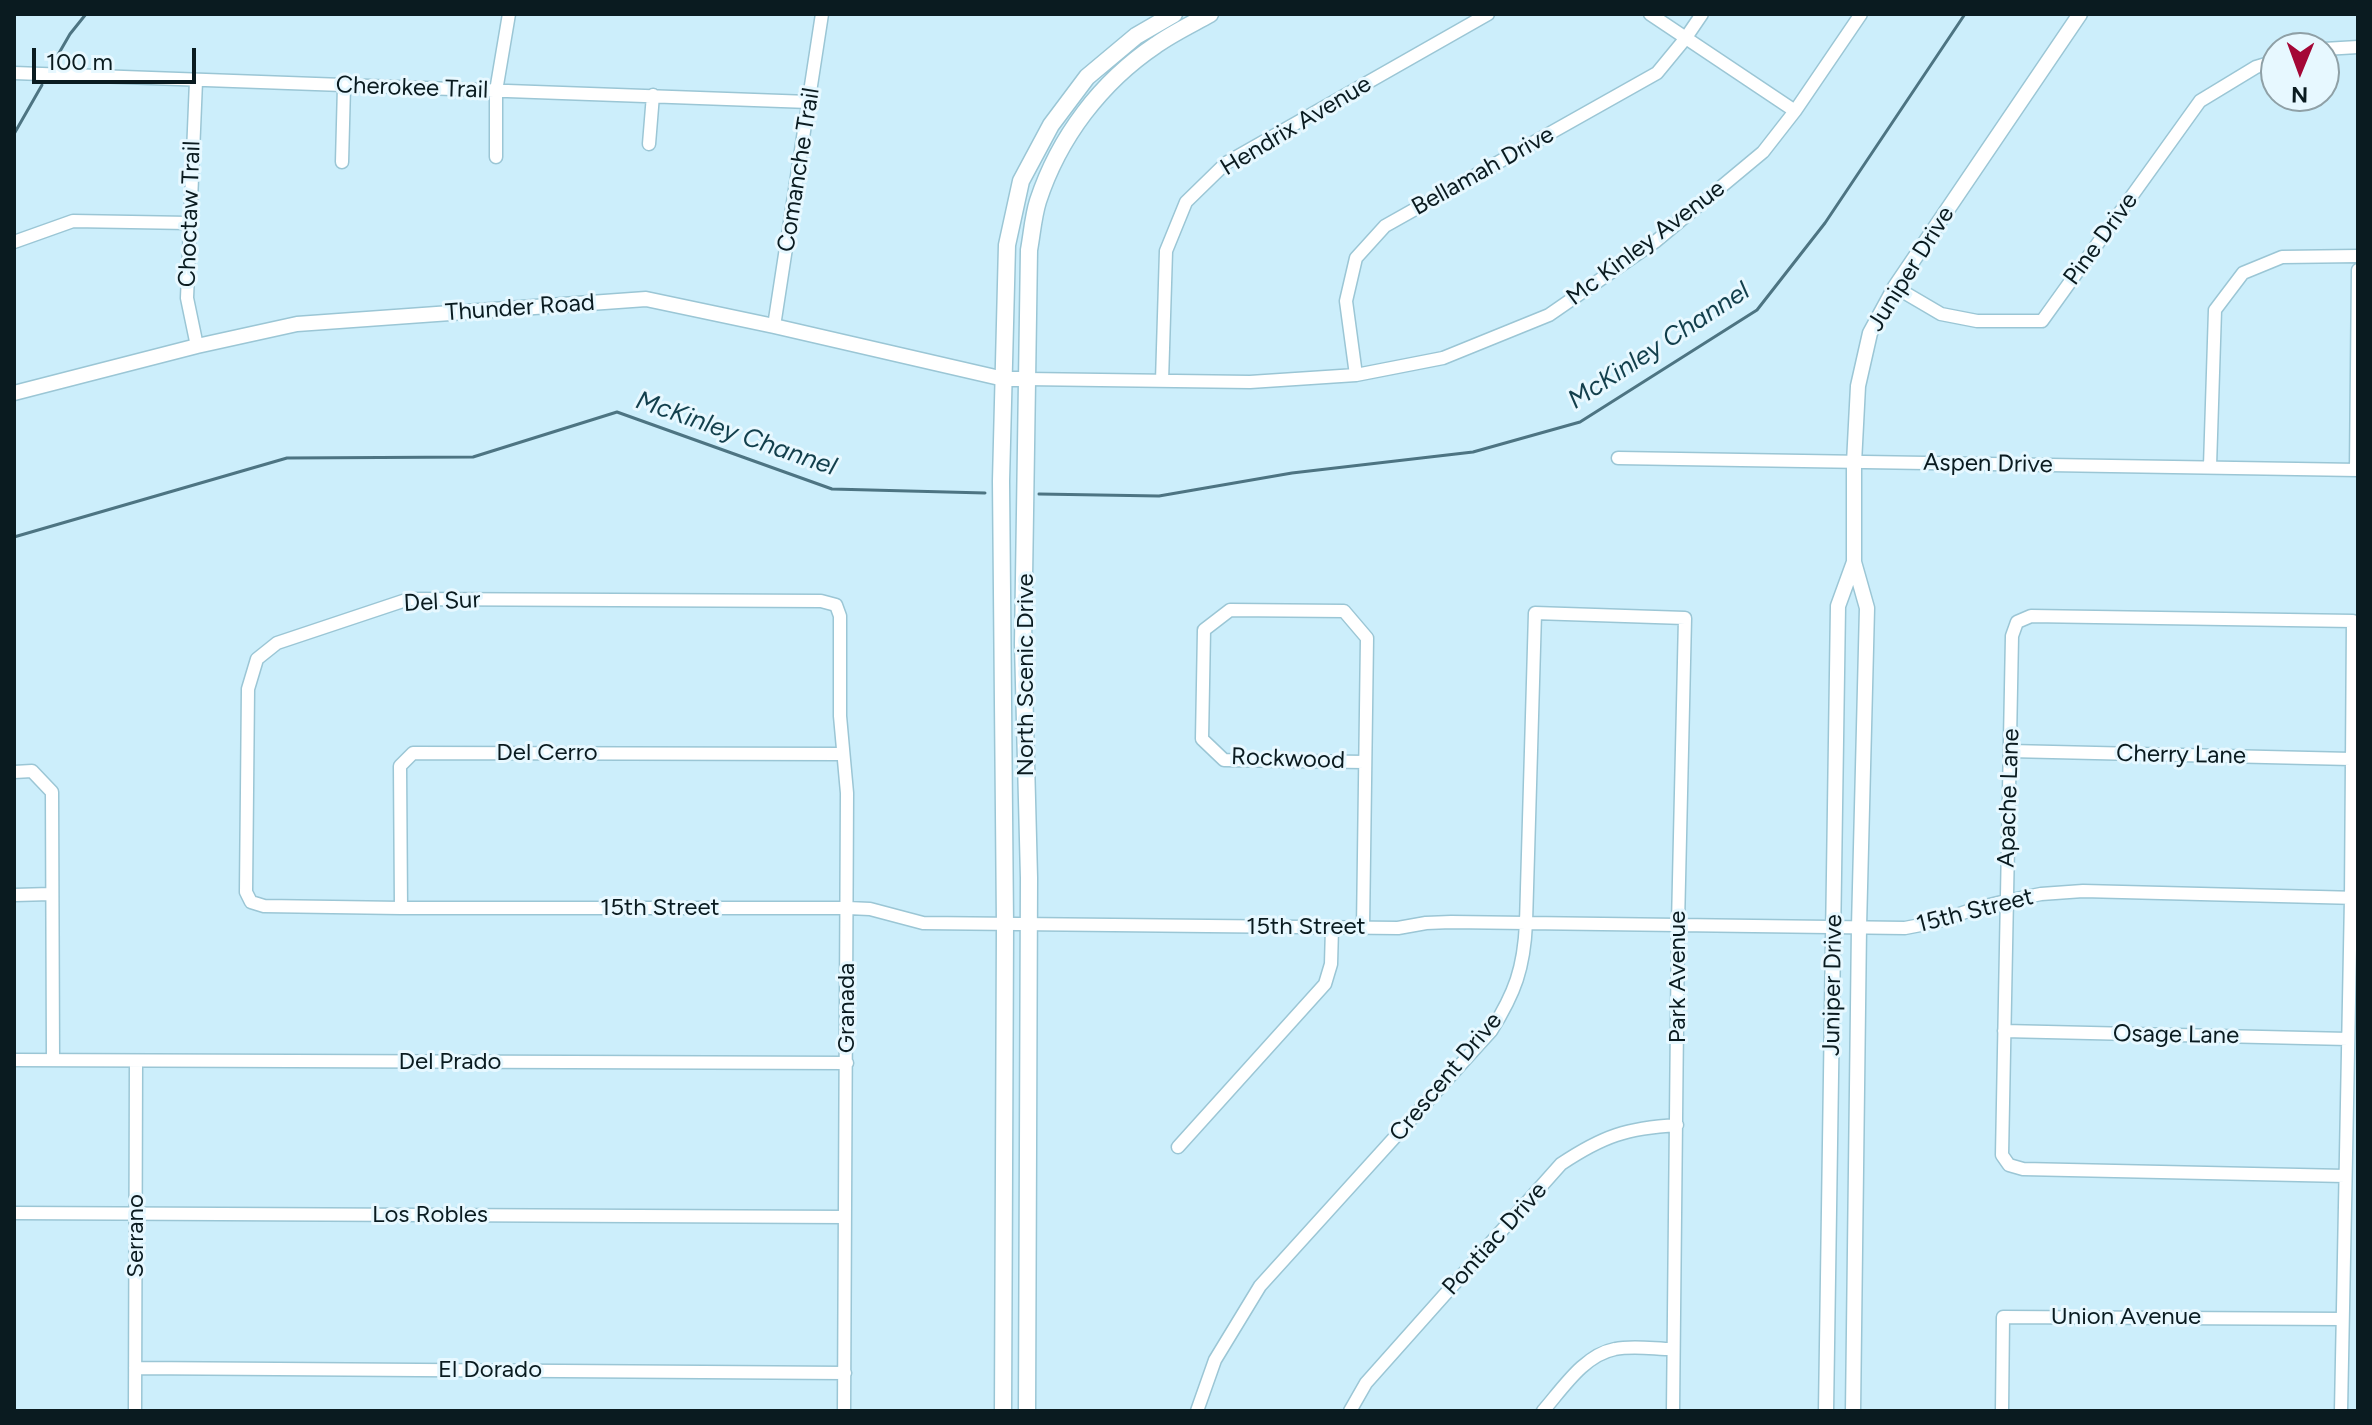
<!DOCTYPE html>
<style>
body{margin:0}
#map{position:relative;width:2372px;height:1425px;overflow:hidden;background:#cceefb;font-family:Figtree,sans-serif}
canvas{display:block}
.frame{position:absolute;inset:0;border:16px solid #0a1b20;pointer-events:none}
.north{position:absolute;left:2260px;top:32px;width:80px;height:80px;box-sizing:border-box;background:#e7f8ff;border:2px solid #8fa0a6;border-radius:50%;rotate:181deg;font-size:22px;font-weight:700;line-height:32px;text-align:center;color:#0a1b20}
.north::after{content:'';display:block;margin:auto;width:28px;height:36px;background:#a40736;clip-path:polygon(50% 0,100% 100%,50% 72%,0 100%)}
.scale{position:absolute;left:32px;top:48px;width:164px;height:36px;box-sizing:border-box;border:4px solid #0a1b20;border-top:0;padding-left:10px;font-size:24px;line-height:28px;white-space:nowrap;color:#0a1b20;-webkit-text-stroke:6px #e7f8ff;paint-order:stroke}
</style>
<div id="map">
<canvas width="2372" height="1425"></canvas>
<div class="frame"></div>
<div class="north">N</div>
<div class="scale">100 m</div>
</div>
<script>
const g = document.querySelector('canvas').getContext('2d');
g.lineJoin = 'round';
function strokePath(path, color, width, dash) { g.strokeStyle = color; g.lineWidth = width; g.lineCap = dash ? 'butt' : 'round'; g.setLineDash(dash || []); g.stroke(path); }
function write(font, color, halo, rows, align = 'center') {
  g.font = font + ' Figtree,sans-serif'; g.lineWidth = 6; g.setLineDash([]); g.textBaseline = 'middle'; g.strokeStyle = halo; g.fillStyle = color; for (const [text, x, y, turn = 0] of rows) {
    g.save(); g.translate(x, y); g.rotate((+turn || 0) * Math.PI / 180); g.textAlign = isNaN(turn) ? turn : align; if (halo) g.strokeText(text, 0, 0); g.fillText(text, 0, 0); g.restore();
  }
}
strokePath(new Path2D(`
 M55,60L70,34L86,14
 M14,134L42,85
 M1039,494L1159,496L1292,473L1473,452L1580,422L1757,310L1825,223L1965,14
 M14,537L287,458L473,457L617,412L832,489L985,493`), '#4d7482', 3);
const minor = new Path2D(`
 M1650,14L1795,111
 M2324,49L2358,47
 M14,73L809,102
 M196,81L187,298L197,346
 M649,144L653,95
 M496,157V91L509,14
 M342,162L344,86
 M14,242L73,221L189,223
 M1895,287L1941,314L1977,321H2042L2200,101L2256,67L2276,61
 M774,326L822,14
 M1356,375L1346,301L1356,258L1385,226L1657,73L1685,39L1702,14
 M1026,379L1250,382L1356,375L1443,358L1549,315L1656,241L1763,152L1795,111L1861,14
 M1162,381L1166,251L1186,202L1226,163L1488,14
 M1618,458L2358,470
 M2210,466L2215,310L2243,273L2282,257L2358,256
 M2356,470L2358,270
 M2010,751L2351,759
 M14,772L32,771L52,792L53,1059
 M14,895L51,894
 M401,908L400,766L413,753L842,754
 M1363,928L1367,638L1344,611L1230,610L1204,630L1202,739L1224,760L1365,762
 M2004,1031L2348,1039
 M14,1060L847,1063
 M1178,1147L1325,984L1331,964L1332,928
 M14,1213L845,1217
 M135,1368L845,1373
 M135,1411L136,1061
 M844,1411L847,793L840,716V616L836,605L821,601L409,599L277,643L257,659L248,689L246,892L251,902L264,906L401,908H848L870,909L923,923L1398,928L1426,923L1451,922L1905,928L1936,922L1977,908L2006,901L2041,894L2083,891L2358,898
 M1197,1411L1215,1360L1260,1286L1491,1031C1515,993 1524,968 1526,923L1535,613L1685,618L1678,924L1673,1411
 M1350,1411L1366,1383L1561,1164C1603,1136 1627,1128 1677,1125
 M1543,1411C1563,1388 1584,1355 1615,1349C1633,1345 1655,1349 1673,1349
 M2002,1411L2003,1317L2342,1319
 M2341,1411L2351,898L2353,621L2031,616L2017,622L2012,636L2002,1155L2009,1165L2023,1169L2345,1176`);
const tertiary = new Path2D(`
 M14,393L197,346L297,324L646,299L774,326L1004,379H1026
 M1826,1411L1838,606L1854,562
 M1853,1411L1859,927L1867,608L1854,562V463L1858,386L1870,333L1895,287L2080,14`);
const secondary = new Path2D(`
 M1003,1411L1005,925L1001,481L1007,245L1021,181L1051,125L1087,77L1136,36L1174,14
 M1027,1411L1029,878L1023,644L1029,250C1032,234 1033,217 1038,201C1059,137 1101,82 1156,45C1173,33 1192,24 1210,14`);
strokePath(minor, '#9bc6d5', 15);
strokePath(tertiary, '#9bc6d5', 17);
strokePath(secondary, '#9bc6d5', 19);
strokePath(minor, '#fff', 12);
strokePath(tertiary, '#fff', 14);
strokePath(secondary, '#fff', 16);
write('24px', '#0a1b20', '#e7f8ff', [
 ["Cherokee Trail",412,88,2],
 ["Hendrix Avenue",1296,126,-31],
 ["Comanche Trail",799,170,-81],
 ["Bellamah Drive",1483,171,-29],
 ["Choctaw Trail",190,214,-88],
 ["Pine Drive",2101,239,-54],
 ["Mc Kinley Avenue",1646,243,-37],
 ["Juniper Drive",1911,269,-58],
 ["Thunder Road",520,308,-4],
 ["Aspen Drive",1988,464,1],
 ["Del Sur",442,602,-3],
 ["North Scenic Drive",1026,675,-90],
 ["Del Cerro",547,753],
 ["Cherry Lane",2181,755,1],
 ["Rockwood",1288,759,2],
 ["Apache Lane",2009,798,-88],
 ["15th Street",660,908],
 ["15th Street",1975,911,-14],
 ["15th Street",1306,927],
 ["Park Avenue",1678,977,-90],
 ["Juniper Drive",1833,985,-89],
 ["Granada",847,1008,-90],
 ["Osage Lane",2176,1035,1],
 ["Del Prado",450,1062],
 ["Crescent Drive",1446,1077,-50],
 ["Los Robles",430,1215],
 ["Serrano",136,1236,-90],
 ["Pontiac Drive",1495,1239,-48],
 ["Union Avenue",2126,1317],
 ["El Dorado",490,1370]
]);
write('italic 26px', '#123f4c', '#e7f8ff', [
 ["McKinley Channel",1659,346,-33],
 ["McKinley Channel",736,434,19]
]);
</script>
